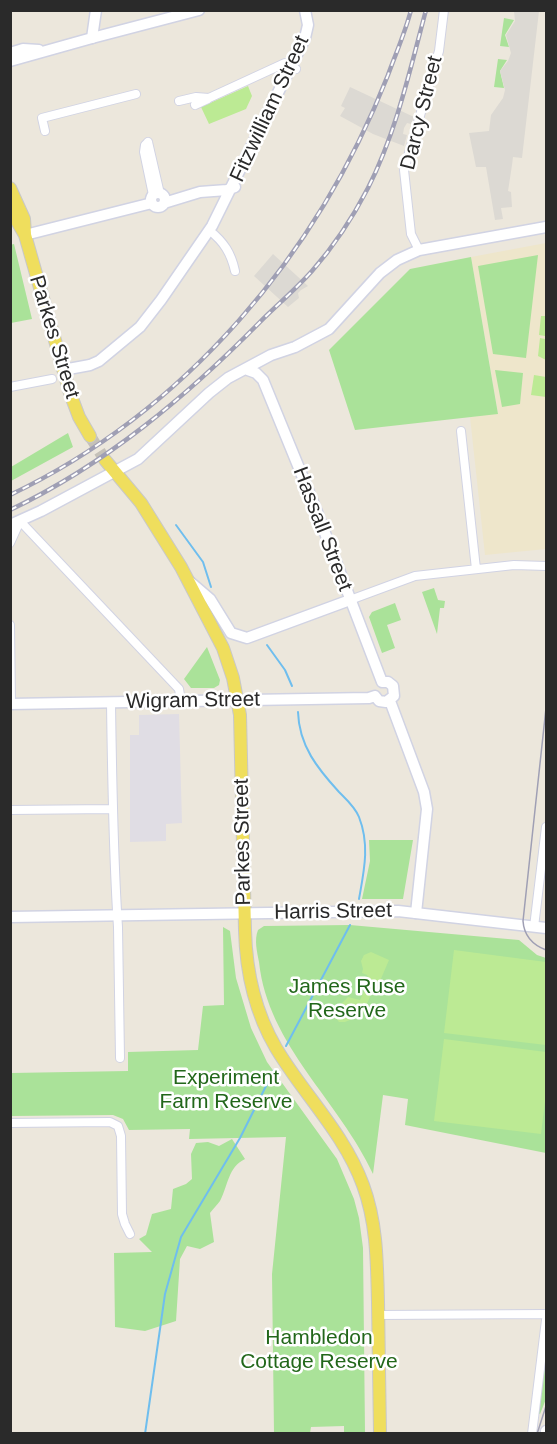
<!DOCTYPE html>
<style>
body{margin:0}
#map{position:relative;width:557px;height:1444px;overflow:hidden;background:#ece7dc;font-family:Helvetica,sans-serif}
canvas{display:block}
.frame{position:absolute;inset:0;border:12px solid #2a2a2a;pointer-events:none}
</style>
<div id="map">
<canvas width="557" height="1444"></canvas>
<div class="frame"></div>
</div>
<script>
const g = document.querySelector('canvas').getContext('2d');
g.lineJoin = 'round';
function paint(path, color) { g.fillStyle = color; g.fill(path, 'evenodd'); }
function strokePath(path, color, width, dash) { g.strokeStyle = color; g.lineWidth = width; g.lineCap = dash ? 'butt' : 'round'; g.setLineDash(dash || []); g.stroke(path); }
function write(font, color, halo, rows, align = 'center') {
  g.font = font + ' Helvetica,sans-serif'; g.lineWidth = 5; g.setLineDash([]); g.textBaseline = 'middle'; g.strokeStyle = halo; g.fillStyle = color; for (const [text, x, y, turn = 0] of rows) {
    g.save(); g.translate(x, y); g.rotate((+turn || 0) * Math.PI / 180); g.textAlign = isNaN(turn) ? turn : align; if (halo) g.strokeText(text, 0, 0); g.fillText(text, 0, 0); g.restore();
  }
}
paint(new Path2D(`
 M179,714L182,823L166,824V841L130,842V735H139V715Z`), '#e0dde4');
paint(new Path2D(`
 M546,243V549L485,555L470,417L498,413L471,257Z`), '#eee6cb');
paint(new Path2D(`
 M504,18L514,20L505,35L509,47L500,46Z
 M498,59L507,60L500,71L504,88L494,87Z
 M14,244L32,319L11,323L10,245Z
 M538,255L526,358L493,354L478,266Z
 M471,257L498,414L355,430L329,350L410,269Z
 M495,370L523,373L520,404L502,407Z
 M68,433L73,447L11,481V467Z
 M434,588L438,600L445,601L444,608H440L437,634L422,592Z
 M395,603L401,620L387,625L395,648L382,653L369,617L372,612Z
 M207,647L220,680L219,685L214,688H191L184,679Z
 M369,840H413L403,899H362L370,861Z
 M350,925L519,940L537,955L546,958V1153L405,1125L408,1099L383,1095L373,1174C339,1100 268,1046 259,962C257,952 254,940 258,930L264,926Z
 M223,927L230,931L236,978L251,1028L267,1062L337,1159L354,1199L359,1218L363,1248L365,1432H344V1426L311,1427L310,1433H274L272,1274L286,1137L189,1139L190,1129L129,1130L123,1119L113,1115L11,1116V1073L128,1071V1052L198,1050L203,1006L224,1005Z
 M232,1139L245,1159C228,1167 228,1186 220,1201C217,1205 213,1209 210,1213L214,1242L200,1249L187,1246L180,1259L176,1321L145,1331L115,1327L114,1253L152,1252L139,1239L146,1235L152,1214L171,1209L173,1189L186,1184L192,1179L191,1154L196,1143L208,1142L219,1146Z
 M546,1357V1399L540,1414L538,1413Z`), '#aae299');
paint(new Path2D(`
 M248,86L252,96L246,109L209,124L201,107Z
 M541,316H546V360L538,356L540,338L545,339V336L539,335Z
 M534,375L546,377V397L531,395Z
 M454,950L546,962V1045L444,1033Z
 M371,952L389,960L380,981L376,983L362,1015L345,1022H339L335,1017L336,1009L348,997L360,1000L369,980L367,975L362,973L363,969L361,961L364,955Z
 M444,1039L546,1052V1093L541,1134L434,1121Z`), '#bcea94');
paint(new Path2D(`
 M514,11H539L522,158L513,157L512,165L508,191L511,192L512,207L501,208L503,219L495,220L486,167H476L469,133L489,131L491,115L503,98L505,90L500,71L508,61L511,53L506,35L515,21Z
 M350,87L414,117L411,124L407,123L404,128L403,134L407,135L404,146L373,134L340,116L345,108L341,106Z
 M273,254L308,286L301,290L298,293L299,298L288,307L254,276Z`), '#dcd9d3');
strokePath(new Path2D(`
 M176,525L203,562L211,587
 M267,645L285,670L292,686
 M298,712C299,746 318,769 339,792C347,800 355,807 359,817C370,845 364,871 359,899
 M286,1046L350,925
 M145,1434L165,1294L181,1237L240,1138L274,1070`), '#6fbeee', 2);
strokePath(new Path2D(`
 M90,436L105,460`), '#c5c1b8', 12, [12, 6]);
const minor = new Path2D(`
 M179,101L196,97L209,98L285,63L296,69
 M195,105L208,99
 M45,131L42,118L136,94
 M148,142L145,145L144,152L153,195
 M148,142L160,194
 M209,230C224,242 231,253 235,271
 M419,250L411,234L404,170L439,51L444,10
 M10,387L52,379
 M461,431L476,569
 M10,543L20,521L179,689L181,701
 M350,600L415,576L514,565L546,566
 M10,625L11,704
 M111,702C112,777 113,853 118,927L120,1058
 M10,810L112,809
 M534,927L546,827
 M10,1123L110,1122L118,1126L121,1136L122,1214L125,1224L130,1234
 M378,1315L546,1314
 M532,1434L546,1320`);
const tertiary = new Path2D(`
 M92,38L199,10
 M151 200a7 7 0 1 1 14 0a7 7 0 1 1-14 0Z
 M164,203L200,192L227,190L235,187
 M25,235L152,203
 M245,369L256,373L263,380L317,512L382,682
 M63,370L90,365L99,361L140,327L161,300L212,226L305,38L308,25L305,10
 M10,525L41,511L138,459L209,393L228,378L271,355L295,347L329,329L380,273L397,260L419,250L546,227
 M189,581L210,599L231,633L247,638L350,600
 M375,696L379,701L386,702L394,696L393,686L388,682H382
 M390,701L424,792L427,809L416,913
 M10,704L369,698L375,696
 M546,1434V1431`);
const secondary = new Path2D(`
 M10,53L23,49L39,50
 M10,61L92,38L96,10
 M10,917L398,911L546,928`);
const primary = new Path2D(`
 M10,188L24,219L25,234
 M10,209L25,235L70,393L79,417L90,436
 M105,460L141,503L181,567L223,648L233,678L240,715L245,930C246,971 255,1012 276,1048C304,1095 344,1133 363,1185C377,1223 377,1262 378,1302C379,1346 379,1390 380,1434`);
strokePath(minor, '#d1d3e3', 10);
strokePath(tertiary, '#d1d3e3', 13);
strokePath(secondary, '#d1d3e3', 13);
strokePath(primary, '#c8c8c8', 14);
strokePath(minor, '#fff', 8);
strokePath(tertiary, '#fff', 10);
strokePath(secondary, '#fff', 10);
strokePath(primary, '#efde5d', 12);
strokePath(new Path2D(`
 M546,708L523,921C524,936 533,945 546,950
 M537,1434L546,1406`), '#9f9fb4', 1.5);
const rail = new Path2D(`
 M10,495C186,411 318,254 388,75C396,53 405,33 411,10
 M10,510C106,464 186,397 260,322C277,305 296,289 312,271C334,246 353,217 368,188C396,133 410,70 426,10`);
strokePath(rail, '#9f9fb4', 4.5);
strokePath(rail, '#fff', 2, [7]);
write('21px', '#2a2a2a', '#fff', [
 ["Fitzwilliam Street",270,109,-65],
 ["Darcy Street",422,113,-76],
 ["Parkes Street",54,337,73],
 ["Hassall Street",322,529,69],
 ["Wigram Street",193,701,-1],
 ["Parkes Street",243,842,-91],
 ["Harris Street",333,912,-1]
]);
write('21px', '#22671a', '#fff', [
 ["James Ruse",347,987],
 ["Reserve",347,1011],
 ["Experiment",226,1078],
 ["Farm Reserve",226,1102],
 ["Hambledon",319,1338],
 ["Cottage Reserve",319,1362]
]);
</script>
